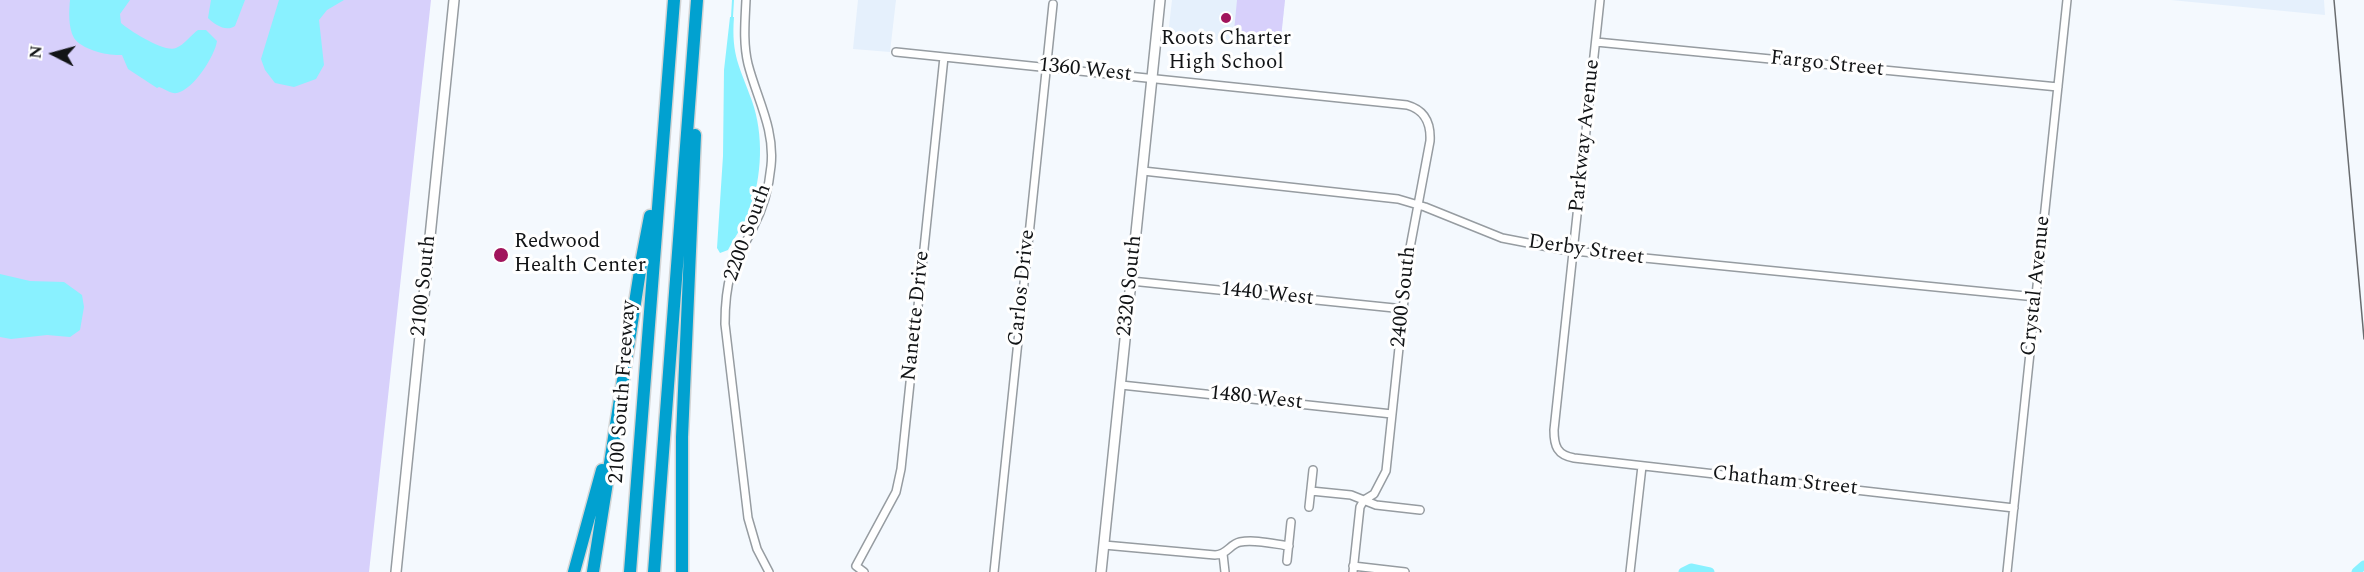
<!DOCTYPE html>
<style>
body{margin:0}
#map{position:relative;width:2364px;height:572px;overflow:hidden;background:#f4f9fe;font-family:Spectral,serif}
canvas{display:block}
.north{position:absolute;left:24px;top:24px;width:60px;height:60px;-webkit-text-stroke:4px #fff;paint-order:stroke;rotate:276deg;font-size:16px;font-weight:700;line-height:24px;text-align:center;color:#121416}
.north::after{content:'';display:block;margin:auto;width:21px;height:27px;background:#121416;clip-path:polygon(50% 0,100% 100%,50% 72%,0 100%)}
</style>
<div id="map">
<canvas width="2364" height="572"></canvas>
<div class="north">N</div>
</div>
<script>
const g = document.querySelector('canvas').getContext('2d');
g.lineJoin = 'round';
function paint(path, color) { g.fillStyle = color; g.fill(path, 'evenodd'); }
function strokePath(path, color, width, dash) { g.strokeStyle = color; g.lineWidth = width; g.lineCap = dash ? 'butt' : 'round'; g.setLineDash(dash || []); g.stroke(path); }
function write(font, color, halo, rows, align = 'center') {
  g.font = font + ' Spectral,serif'; g.lineWidth = 6; g.setLineDash([]); g.textBaseline = 'middle'; g.strokeStyle = halo; g.fillStyle = color; for (const [text, x, y, turn = 0] of rows) {
    g.save(); g.translate(x, y); g.rotate((+turn || 0) * Math.PI / 180); g.textAlign = isNaN(turn) ? turn : align; if (halo) g.strokeText(text, 0, 0); g.fillText(text, 0, 0); g.restore();
  }
}
paint(new Path2D(`
 M858,0H896L890,52L853,49Z
 M1172,0H1285L1280,47L1168,35Z
 M2171,0H2324L2325,15Z`), '#e5f0fc');
paint(new Path2D(`
 M0,0H431L369,572H0Z
 M1237,0H1285L1280,47L1233,42Z`), '#d7d0fb');
paint(new Path2D(`
 M70,0H130L120,14L121,23C130,31 165,53 176,48C184,45 191,35 198,30H206L217,41C215,56 193,90 177,93C171,94 165,89 159,87L157,88L128,69L122,55C109,56 82,50 74,38C68,27 69,11 70,0Z
 M211,0H245L235,26C226,32 215,25 208,18Z
 M279,0H344L327,10L319,20L324,65L316,79L294,87L275,83L265,70L261,59Z
 M730,17H734C731,56 740,67 752,101C764,135 762,176 750,210C744,224 735,237 728,250L720,253L717,248L723,156L724,70Z
 M0,274L30,281L64,282L82,295L84,307L80,330L70,337L47,335L11,339L0,337Z`), '#89f1ff');
strokePath(new Path2D(`
 M732,17L733,0`), '#89f1ff', 2);
strokePath(new Path2D(`
 M1683,572L1691,568L1710,572
 M2356,572L2364,565`), '#89f1ff', 9);
const street = new Path2D(`
 M746,0C745,22 743,43 748,64C757,99 775,129 771,166C769,188 763,209 753,228C746,243 736,257 731,273C726,290 725,307 725,324L748,518L757,549L769,572
 M1600,0L1554,430C1554,446 1557,455 1574,458L2014,508
 M1596,42L2058,87
 M896,52L1407,105C1425,110 1431,123 1430,141L1409,253L1386,471L1374,494L1364,500L1360,507L1353,572
 M1143,171L1398,199L1425,207L1502,238L1564,250L2036,297
 M1131,281L1404,309
 M1121,385L1392,414
 M1311,491L1351,495L1376,505L1420,510
 M1309,507L1313,470
 M1104,545L1215,555C1227,555 1230,544 1240,542C1255,539 1274,544 1289,546
 M1223,554L1225,572
 M1287,561L1291,522
 M1353,566L1405,572
 M864,572L856,566L896,492L901,469L944,57
 M994,572L1053,4
 M1630,572L1642,466
 M2007,572L2067,0`);
const secondary = new Path2D(`
 M396,572L454,0
 M1101,572L1160,0`);
const highway = new Path2D(`
 M574,572L602,470
 M593,572L642,258L650,216
 M630,572L674,0
 M654,572L697,0
 M682,572V437L695,135`);
strokePath(street, '#969ca1', 10);
strokePath(secondary, '#969ca1', 12);
strokePath(highway, '#d4d5d5', 15);
strokePath(street, '#fff', 7);
strokePath(secondary, '#fff', 9);
strokePath(highway, '#01a1d0', 12);
strokePath(new Path2D(`
 M2334,0L2364,339`), '#696c6f', 1.5);
for (const [x, y, r, color] of [
 [1226,18,6,"#a1145c"],
 [501,255,8,"#a1145c"]
]) { const dot = new Path2D(); dot.arc(x, y, r, 0, 2 * Math.PI); g.fillStyle = color; g.fill(dot); strokePath(dot, '#fff', 2); }
write('21px', '#121416', '#fff', [
 ["Roots Charter",1226,40],
 ["High School",1226,64],
 ["Redwood",514,243,"left"],
 ["Health Center",514,267,"left"]
]);
write('21px', '#121416', '#fff', [
 ["Fargo Street",1827,65,6],
 ["1360 West",1085,71,6],
 ["Parkway Avenue",1586,136,-84],
 ["2200 South",749,233,-70],
 ["Derby Street",1586,251,8],
 ["2100 South",425,286,-84],
 ["2320 South",1131,286,-84],
 ["Crystal Avenue",2037,286,-84],
 ["Carlos Drive",1023,288,-84],
 ["1440 West",1267,295,6],
 ["2400 South",1405,297,-84],
 ["Nanette Drive",917,316,-84],
 ["2100 South Freeway",624,392,-86],
 ["1480 West",1256,399,6],
 ["Chatham Street",1785,482,6]
]);
</script>
